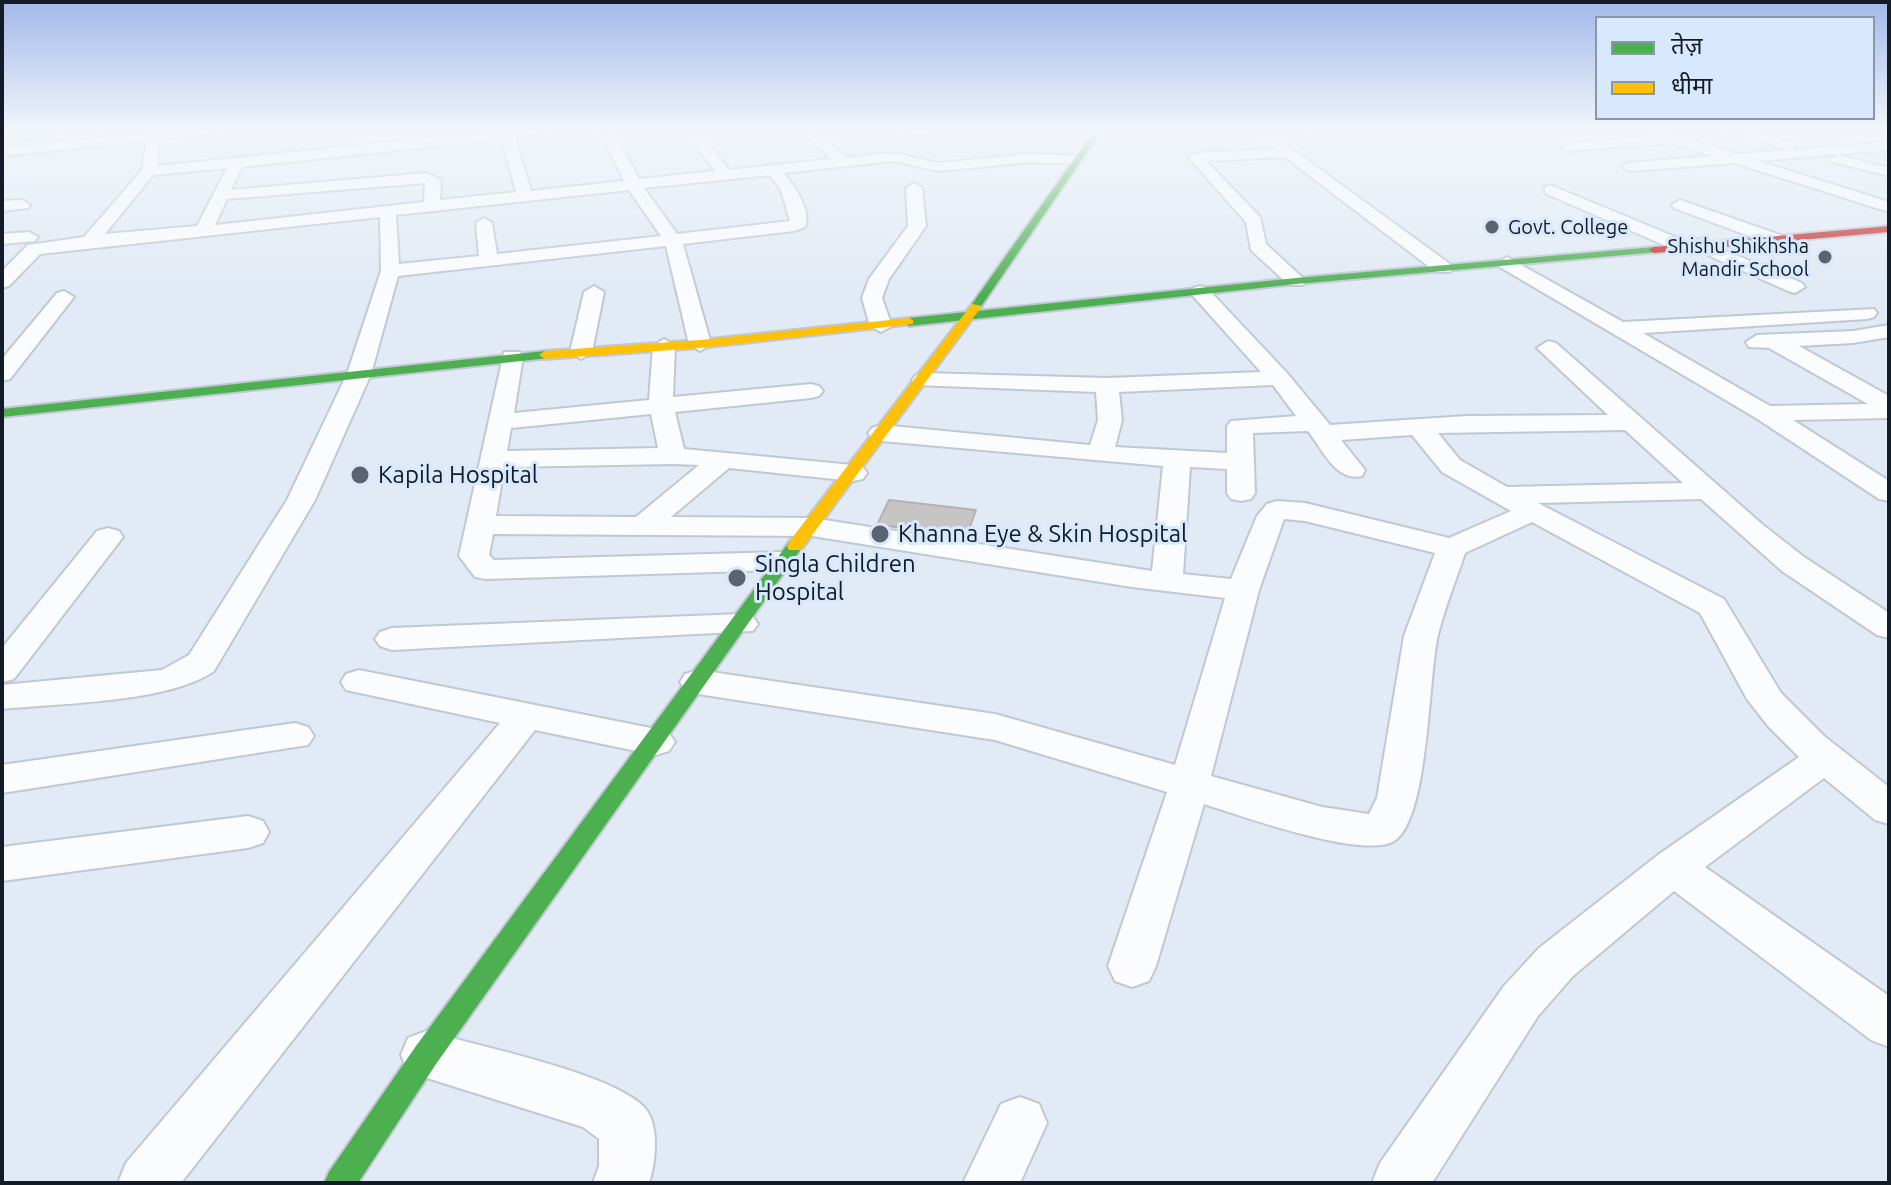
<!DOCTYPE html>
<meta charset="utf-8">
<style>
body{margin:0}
#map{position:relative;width:1891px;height:1185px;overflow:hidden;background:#e1eaf5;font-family:Ubuntu,"Noto Sans Devanagari",sans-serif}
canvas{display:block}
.frame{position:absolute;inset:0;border:4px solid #121b27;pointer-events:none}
.legend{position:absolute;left:1595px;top:16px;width:280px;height:104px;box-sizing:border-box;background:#d9e9fd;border:2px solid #8997a7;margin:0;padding:10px 14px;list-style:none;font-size:24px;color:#121b27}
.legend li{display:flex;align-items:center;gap:16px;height:40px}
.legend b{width:40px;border:2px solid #8997a7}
</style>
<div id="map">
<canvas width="1891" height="1185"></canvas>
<div class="frame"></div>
<ul class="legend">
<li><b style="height:10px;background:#4caf50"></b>तेज़</li>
<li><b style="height:10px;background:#ffc107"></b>धीमा</li>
</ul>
</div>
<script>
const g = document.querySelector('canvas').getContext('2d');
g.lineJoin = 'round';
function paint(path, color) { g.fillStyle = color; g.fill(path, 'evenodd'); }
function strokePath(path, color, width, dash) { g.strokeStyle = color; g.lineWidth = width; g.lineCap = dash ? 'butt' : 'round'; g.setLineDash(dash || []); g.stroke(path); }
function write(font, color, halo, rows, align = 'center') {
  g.font = font + ' Ubuntu,sans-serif'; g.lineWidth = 6; g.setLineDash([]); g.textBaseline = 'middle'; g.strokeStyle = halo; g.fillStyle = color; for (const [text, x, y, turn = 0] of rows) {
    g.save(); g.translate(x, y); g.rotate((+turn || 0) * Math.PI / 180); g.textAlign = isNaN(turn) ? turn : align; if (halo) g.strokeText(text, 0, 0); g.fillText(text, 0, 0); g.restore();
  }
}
const building = new Path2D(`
 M889,500L976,510L967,535L877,525Z`);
paint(building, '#c6c5c4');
strokePath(building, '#b3b2b1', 2);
const street = new Path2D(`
 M171,130H218L212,134L160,139L157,166L505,130H552L515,137L531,191L624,181L600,130H613L639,179L715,171L689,137L696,133L701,134L729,170L831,159L802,130H816L846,158L894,153L939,163L1030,154L1077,156L1084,160L1077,164L1030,162L939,171L894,161L784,173C794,186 812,210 805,227L794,231L683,244L711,344L700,351L689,344L666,246L398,276L371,374L315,500L214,671C168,703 60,703 2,709V685L162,670L189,655L287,500L347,374L381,271L380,217L40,254L9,286L2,288V271L28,245L84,237L142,170L147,141L2,156V148ZM502,139L516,192L440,200L441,180L426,173L231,190L242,167ZM227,168L197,226L105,234L153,175ZM770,175L781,190L790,221L677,234L644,188ZM425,183L424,202L215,225L227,199ZM629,190L661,236L497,254L492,223L484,218L476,223L479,256L399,264L396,215Z
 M903,130H933C926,136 910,136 903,130Z
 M1297,130H1311L1313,133L1306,137Z
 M1640,130H1661L1736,154L1788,150L1725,130H1747L1794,143L1796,146L1791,150L1889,142V150L1758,161L1889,202V212L1735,163L1629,171L1622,167L1629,163L1713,156L1672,143L1567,151L1560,147L1567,143L1652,136Z
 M1267,138H1277L1450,264L1452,268L1450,272H1436L1285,157L1206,161L1260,217L1266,244L1306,281L1303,285H1289L1251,250L1246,222L1188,157L1195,153L1275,149L1265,141Z
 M1838,155L1889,168V176L1833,162L1831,159Z
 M914,183L922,188L926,226L889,279L882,298L892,326L881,332L870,326L862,298L869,279L908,226L906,188Z
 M1550,185L1685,241L1688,245L1685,249H1673L1545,193V187Z
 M22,200L30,205L28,208L2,211V201Z
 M1680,200L1780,235L1783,239L1774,244L1768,243L1674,208L1672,205Z
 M29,232L38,237L35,241L2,244V234Z
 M1698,239L1802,283L1805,287L1795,293L1788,291L1692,248L1689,244Z
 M1507,257L1623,322L1874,309L1877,313L1874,317L1867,319L1643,333L1770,406L1868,404L1769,348L1749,347L1746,342L1757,335L1853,331L1889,325V337L1853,343L1799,346L1889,396V418L1793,420L1889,481V501L1879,499L1756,418L1500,267L1498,263Z
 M594,286L604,292L592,352L581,359L570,352L584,292Z
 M1200,286L1207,288L1287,373L1330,425L1466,416L1608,415L1537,348L1548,341L1556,343L1763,525L1804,557L1889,613V638L1877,635L1782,571L1701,499L1538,503L1724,599L1781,693L1824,736L1889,787V824L1875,820L1824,778L1705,867L1889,996V1047L1871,1040L1674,891L1573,976L1538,1016L1432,1183H1372L1380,1163L1504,986L1539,948L1658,855L1799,757L1768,726L1747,699L1700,613L1532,522L1465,553C1456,580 1445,607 1438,635C1428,677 1429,820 1394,841C1364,860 1239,815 1204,804L1156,966L1149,981L1132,987L1115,981L1108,966L1167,792L995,740L698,694L685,690L680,682L685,674L698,670L995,714L1175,765L1225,598L1132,587L812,536L493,534L489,555L494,560L781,552L792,554L796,561L792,568L781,570L486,579L475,577L459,556L504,352H520L523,357L514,413L649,400L653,346L664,339L675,346L673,397L811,384L819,386L823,391L819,396L811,398L675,412L684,449L853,465L863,467L867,473L863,479L853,481L729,468L671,517L812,518L1152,571L1163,466L881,441L872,438L868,433L872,428L881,425L1090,445L1098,420L1096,392L916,385L912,380L916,375L924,373L1107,378L1261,372L1193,296L1190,292L1193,288ZM1273,385L1296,416L1231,421L1227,426V453L1115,447L1122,420L1119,392ZM651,414L658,448L507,451L511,428ZM1625,430L1683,483L1507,487L1460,460L1438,433ZM1308,431C1322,449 1336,482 1362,476L1365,470L1341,440L1412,435L1442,472L1511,511L1449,538L1305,503L1277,501L1267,504L1257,516L1231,579L1183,574L1190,467L1227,469V493L1231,499L1241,501L1251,499L1255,493L1253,433ZM673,464L699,465L636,517L496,516L504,467ZM1284,519L1305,521L1435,553L1404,636L1377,798L1369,814L1322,807L1211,776L1259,590Z
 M64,291L74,297L10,379L2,381V359L57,293Z
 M108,528L119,531L123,537L14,679L2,682V648L97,531Z
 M741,614L753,617L758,624L753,631L392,650L380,646L375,639L380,632L392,628Z
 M359,670L656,729L669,733L675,742L669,751L656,755L535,730L181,1183H118L126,1163L500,723L346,690L341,682L346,674Z
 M295,723L308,727L314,736L308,745L2,793V765Z
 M248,816L263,821L269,832L263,843L248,848L2,881V847Z
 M426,1031C477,1046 608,1072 643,1106C660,1122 656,1162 649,1183H593L599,1166V1139L583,1127L408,1072L401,1055L408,1038Z
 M1020,1097L1039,1104L1047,1123L1020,1183H963L1001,1104Z`);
const fast = new Path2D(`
 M1095,130H1102L980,308H972V304Z
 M1654,247L1658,248V252L1296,284L909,326L903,322L909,318L1296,278Z
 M545,351L551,355L549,358L2,417V409Z
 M795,541L803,546L436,1064L358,1183H324L329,1172L416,1046L789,542Z`);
const slow = new Path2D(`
 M972,304L982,306L801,550H789L787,546L789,542Z
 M909,318L913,320V324L700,348L545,359L539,355L545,351L700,340Z`);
const jam = new Path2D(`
 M1889,226V232L1654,253L1649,250L1654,247Z`);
strokePath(street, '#bfc8d3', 4);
strokePath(fast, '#bfc8d3', 4);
strokePath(slow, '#bfc8d3', 4);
strokePath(jam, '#bfc8d3', 4);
paint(street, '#fafcfe');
paint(fast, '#4caf50');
paint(slow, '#ffc107');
paint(jam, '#c62828');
const rail = new Path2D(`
 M2,142L109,130`);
strokePath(rail, '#bbbec1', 4);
strokePath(rail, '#d9e9fd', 3, [8]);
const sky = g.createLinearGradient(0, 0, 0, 296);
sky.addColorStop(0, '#a0b8ea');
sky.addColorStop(0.44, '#f2f6fa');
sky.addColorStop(1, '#f2f6fa00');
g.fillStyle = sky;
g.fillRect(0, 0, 1891, 296);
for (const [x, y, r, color] of [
 [1492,227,8,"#5a636f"],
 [1825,257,8,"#5a636f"],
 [360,475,10,"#5a636f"],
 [880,534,10,"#5a636f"],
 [737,578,10,"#5a636f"]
]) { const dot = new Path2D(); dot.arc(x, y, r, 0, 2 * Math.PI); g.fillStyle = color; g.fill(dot); strokePath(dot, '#d9e9fd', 3); }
write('20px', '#121b27', '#d9e9fd', [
 ["Govt. College",1508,227],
 ["Shishu Shikhsha",1809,246,"right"],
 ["Mandir School",1809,269,"right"]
], 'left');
write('24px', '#121b27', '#d9e9fd', [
 ["Kapila Hospital",378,475],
 ["Khanna Eye & Skin Hospital",898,534],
 ["Singla Children",755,564],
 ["Hospital",755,592]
], 'left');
</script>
